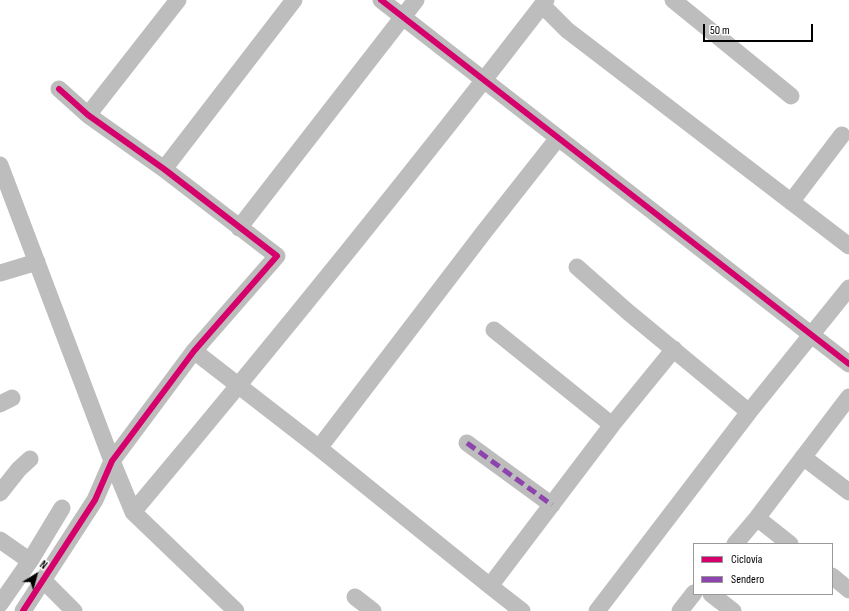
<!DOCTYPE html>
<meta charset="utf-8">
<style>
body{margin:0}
#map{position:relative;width:849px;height:611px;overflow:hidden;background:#fff;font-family:"Sofia Sans Condensed",sans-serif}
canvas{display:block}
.legend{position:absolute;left:693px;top:543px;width:140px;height:52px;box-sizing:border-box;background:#fff;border:1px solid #999;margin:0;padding:5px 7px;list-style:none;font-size:12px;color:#000}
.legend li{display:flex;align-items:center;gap:8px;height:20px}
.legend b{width:20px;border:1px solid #999}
.north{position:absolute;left:16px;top:555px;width:40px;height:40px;-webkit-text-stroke:3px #fff;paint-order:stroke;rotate:37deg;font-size:11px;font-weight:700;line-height:16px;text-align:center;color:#000}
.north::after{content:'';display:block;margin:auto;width:14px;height:18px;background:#000;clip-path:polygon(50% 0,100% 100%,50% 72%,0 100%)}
.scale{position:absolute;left:703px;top:24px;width:110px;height:18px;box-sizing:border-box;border:2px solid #000;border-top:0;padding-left:5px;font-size:12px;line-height:14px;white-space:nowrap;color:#000;-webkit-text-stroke:3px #fff;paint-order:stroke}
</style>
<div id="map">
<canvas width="849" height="611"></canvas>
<ul class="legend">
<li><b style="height:5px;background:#d6006c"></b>Ciclovía</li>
<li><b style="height:5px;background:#8e44ad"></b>Sendero</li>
</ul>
<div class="north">N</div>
<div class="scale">50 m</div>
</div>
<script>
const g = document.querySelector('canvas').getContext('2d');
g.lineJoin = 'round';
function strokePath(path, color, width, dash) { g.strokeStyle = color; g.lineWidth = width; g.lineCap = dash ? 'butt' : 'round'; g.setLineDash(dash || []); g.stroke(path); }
strokePath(new Path2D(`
 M381,0L849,364
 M673,0L791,96
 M542,5L567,30L849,246
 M88,115L178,0
 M0,165L112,461L133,512L236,611
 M164,169L294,0
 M791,202L842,135
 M239,228L416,0
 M577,267L628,312L749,412
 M0,273L37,262
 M494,330L612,425
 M194,351L319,448L490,586L522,611
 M0,404L12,398
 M467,443L552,505
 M319,448L484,232L558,138
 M803,457L849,492
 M0,493L19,469L30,459
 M133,512C274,344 412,174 546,0
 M757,518L790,544
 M0,540L30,561
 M735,544L757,518L849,397
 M832,576L849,590
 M43,580L74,611
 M490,586L612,425L674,349
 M711,594L733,611
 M355,597L373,611
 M0,604L30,561L62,508
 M23,611L95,500L112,461L194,351L277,256L164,169L88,115L59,89
 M597,611L749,412L849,288
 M680,611L694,593`), '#bdbdbd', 17);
strokePath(new Path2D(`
 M467,443L552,505`), '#8e44ad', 5, [10, 5]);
strokePath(new Path2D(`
 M381,0L849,364
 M23,611L95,500L112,461L194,351L277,256L164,169L88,115L59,89`), '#d6006c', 6);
</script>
